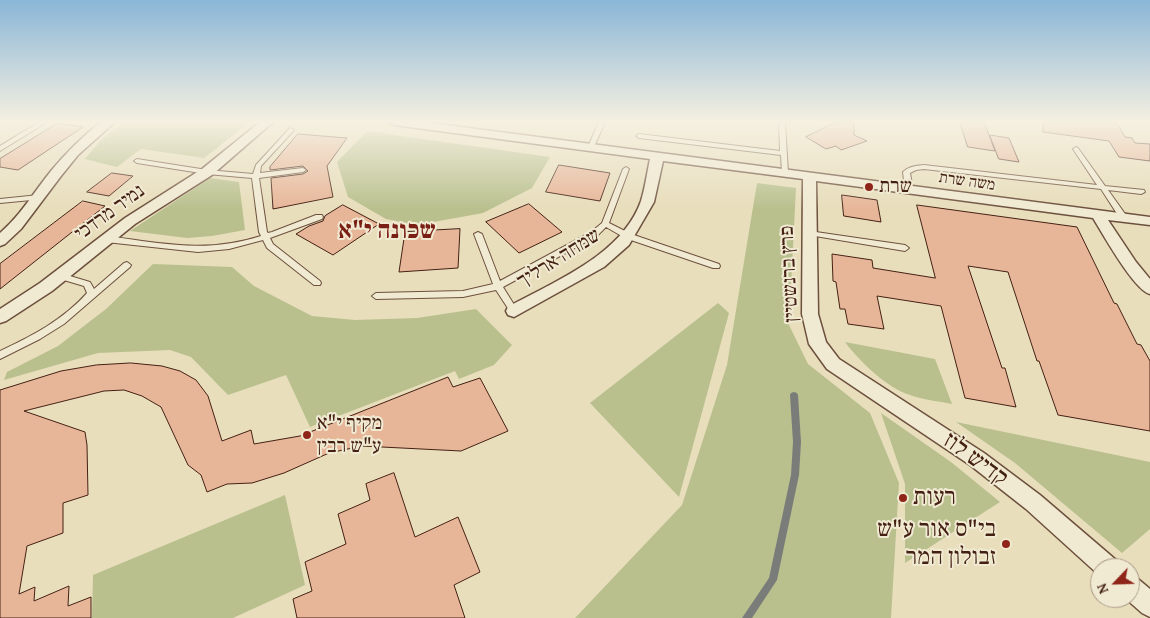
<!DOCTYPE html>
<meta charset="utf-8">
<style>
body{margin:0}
#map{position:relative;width:1150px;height:618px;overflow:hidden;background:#e8debc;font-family:"Gentium Book Plus",serif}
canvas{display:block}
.north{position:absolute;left:1090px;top:558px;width:50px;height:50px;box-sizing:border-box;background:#f0ead3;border:1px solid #ab9986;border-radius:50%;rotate:246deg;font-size:14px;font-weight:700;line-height:20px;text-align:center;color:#442013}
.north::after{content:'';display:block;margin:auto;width:18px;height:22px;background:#8f2418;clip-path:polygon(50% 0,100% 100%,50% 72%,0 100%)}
</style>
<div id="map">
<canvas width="1150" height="618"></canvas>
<div class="north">N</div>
</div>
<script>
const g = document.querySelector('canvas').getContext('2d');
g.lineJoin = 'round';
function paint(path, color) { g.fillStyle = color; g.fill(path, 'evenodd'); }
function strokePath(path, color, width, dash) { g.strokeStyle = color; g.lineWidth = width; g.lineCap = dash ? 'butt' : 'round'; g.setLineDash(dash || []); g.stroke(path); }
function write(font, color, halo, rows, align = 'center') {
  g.font = font + ' "Gentium Book Plus","Frank Ruhl Libre",serif'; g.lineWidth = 4; g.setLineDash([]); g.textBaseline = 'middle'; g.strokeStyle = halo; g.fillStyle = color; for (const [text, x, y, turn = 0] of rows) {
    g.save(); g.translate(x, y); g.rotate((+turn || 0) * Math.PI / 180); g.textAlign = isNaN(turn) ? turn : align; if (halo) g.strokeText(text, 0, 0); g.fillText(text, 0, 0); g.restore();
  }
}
paint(new Path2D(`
 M123,122H250L204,158L141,149L117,167L85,159L100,141Z
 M367,131L550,157L532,188L483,213L417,225L386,219L348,197L337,162Z
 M210,178L239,182L245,230L212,236L187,238L130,231Z
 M757,183L796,188L789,325L808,364L870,413L899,483L891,618H575L682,505L727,365Z
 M153,264L232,267L254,286L312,316L355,320L417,318L476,309L512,345L494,365L459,379L455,371L310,427L286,375L228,395L191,357L170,350L98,353L4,380L7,372L58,346L106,309Z
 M718,303L729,313L679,497L590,403Z
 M845,342L935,359L952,404C938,401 923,400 910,395C887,388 859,361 845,342Z
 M881,413L951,462L1000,502L905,563V484Z
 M956,422L1150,462V529L1122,553L1015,463Z
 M285,495L305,585L233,618H92L93,575Z`), '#b9c08e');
paint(new Path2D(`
 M794,392L797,393L798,395L801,442L799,475L777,580L752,618H742L769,578L791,475L793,442L790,395L791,393Z`), '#7a7c79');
const building = new Path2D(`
 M837,122H854V135L867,141L841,150L836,146L826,149L806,137Z
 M960,122H984L995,151L968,147Z
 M1044,122H1116L1125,137L1132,138L1135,143L1150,144V161L1119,157L1109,141L1043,132Z
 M58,123L83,127L18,170L0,167V159Z
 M298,134L347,138L327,166L333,197L273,209L271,178L303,174L308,171L303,166L270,170V167Z
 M990,135L1009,138L1019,162L999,159Z
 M559,165L610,173L600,201L546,192Z
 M112,173L133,176L109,196L87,192Z
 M842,195L877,200L881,222L844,216Z
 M83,201L105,206L0,289V264Z
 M529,204L562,232L519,253L486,222Z
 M343,205L379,224L333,255L296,234L309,226L323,221L325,216Z
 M917,205L1077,227L1114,303L1117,304L1137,344L1141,345L1150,361V431L1058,415L1039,361H1037L1008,272L968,266L1002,368H1005L1016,407L965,398L941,306L877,296L884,329L848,324L845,309H840L836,282L833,281L832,254L872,260L873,268L935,278Z
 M460,229L458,268L399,272L405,232Z
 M131,363L162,366L180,371L196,380L208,396L222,441L251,430L254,444L300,436L448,377L453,387L480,378L508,431L461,451L362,446L329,453L284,473L252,483L227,484L207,492L201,475L188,465L161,407L142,396L124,390L104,391L24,411L85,432L87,445L88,495L63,503V533L27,546L19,594L35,587L34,601L69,586L68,606L91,597V618H0V390L61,371L96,365Z
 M394,473L415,537L458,517L480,572L454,585L465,618H297L293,599L312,591L305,562L346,544L338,514L370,500L366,484Z`);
paint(building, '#e7b699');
strokePath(building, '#442013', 1);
const service = new Path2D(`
 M39,122H47L0,151V146Z
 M599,122H605L593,149L590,151L588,150L587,149Z
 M779,122H785L788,173L785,175L782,173L781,155L639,138L636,136L639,134L780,151Z
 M291,128L294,130L261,166L260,173L303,168L306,170L303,172L259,178L267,232L268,233L272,232L316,215H322L323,217L322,219L270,238L273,244L320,281L321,283L320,285H314L267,248L263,240L229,249L198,252L106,242L102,239L106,236C162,243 205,254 261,236L259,232L252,178L207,174L137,163L134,161L137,159L207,170L253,174L256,165L289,129Z
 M1076,147L1078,148L1105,186L1144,190L1145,192L1141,194L1108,190L1128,218L1127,220H1121L1101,189L924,169L916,170L910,173L913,190L909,192L905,190L903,172C909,166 916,166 924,165L1097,185L1073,149Z
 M626,167L629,169L609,223L631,234L719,264L720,266L719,268H713L625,238L606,227L597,236L503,287L518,311L514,314L511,313L496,290L463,297L376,299L372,296L376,293L463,291L493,284L474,234L478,232L482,234L500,281L591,232L602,223L623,169Z
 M39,195L43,197L42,199L0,203V199Z
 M806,231H809L905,245L909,248L905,251L809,235L805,233Z
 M127,262L131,265L130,267L64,324L40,339L0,359V351C32,336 63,320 87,293L84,286L57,278L56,276L57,274L60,273L90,282L94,289L124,263Z`);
const minor = new Path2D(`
 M101,122H115L78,155L61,176L21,229L5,244L0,246V233C21,215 34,192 51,171C66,153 83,136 101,122Z
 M260,122H273L212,175L135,224L52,291L6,321L0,323V309L40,283L125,218L202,169Z
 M388,122H423L1150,217V225L1108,220L1136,262L1150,279V294C1134,290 1103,234 1093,218L816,181L818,314L826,342L839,359L984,453L1040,495L1116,560L1119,568H1100V576L1026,509L970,465L827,369L809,344L802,314L803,179L663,161L654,202L629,245L604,267L514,317L508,315L506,311L508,307C555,281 622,255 641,201C645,188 647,173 650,159L394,125Z
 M1130,575L1138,579L1150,589V617L1142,613L1125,598H1130Z`);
strokePath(service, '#6d503d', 2);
strokePath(minor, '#6d503d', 3);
paint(service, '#f0ead3');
paint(minor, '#f0ead3');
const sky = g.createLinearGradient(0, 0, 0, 209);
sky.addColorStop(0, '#8ab6d7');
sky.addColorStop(0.58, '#f5f0e1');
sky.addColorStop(1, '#f5f0e100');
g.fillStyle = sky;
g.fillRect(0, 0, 1150, 209);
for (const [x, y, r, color] of [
 [869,187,5,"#8f2418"],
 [307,435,5,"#8f2418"],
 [903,498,5,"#8f2418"],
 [1006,544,5,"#8f2418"]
]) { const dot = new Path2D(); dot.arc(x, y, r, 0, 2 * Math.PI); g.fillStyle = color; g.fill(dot); strokePath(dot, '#f0ead3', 2); }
write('16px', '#442013', '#f0ead3', [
 ["משה שרת",967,182,8]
]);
write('20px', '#442013', '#f0ead3', [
 ["שרת",879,187],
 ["מקיף י\"א",317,424],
 ["ע\"ש רבין",317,447]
], 'left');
write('20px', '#442013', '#f0ead3', [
 ["נמיר מרדכי",110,213,-36],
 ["שמחה ארליך",559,259,-32],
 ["פרץ ברנשטיין",790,274,-93]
]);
write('24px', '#442013', '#f0ead3', [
 ["קדיש לוז",975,460,36]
]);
write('24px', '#442013', '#f0ead3', [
 ["רעות",913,498],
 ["בי\"ס אור ע\"ש",996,530,"right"],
 ["זבולון המר",996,558,"right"]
], 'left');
write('bold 25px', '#7a1f14', '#f0ead3', [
 ["שכונה י\"א",387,232]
]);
</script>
